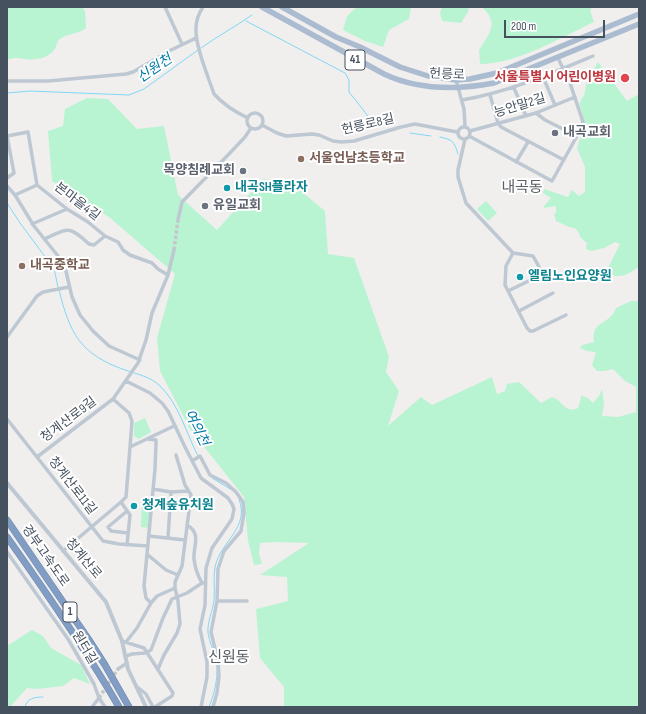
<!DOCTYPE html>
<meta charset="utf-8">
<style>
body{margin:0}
#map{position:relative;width:646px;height:714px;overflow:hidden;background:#f1eeee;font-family:"Sofia Sans Condensed",sans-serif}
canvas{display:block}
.frame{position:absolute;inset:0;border:8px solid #45515e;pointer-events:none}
.scale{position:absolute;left:504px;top:20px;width:101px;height:18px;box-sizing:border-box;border:2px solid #45515e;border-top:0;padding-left:5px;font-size:12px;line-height:14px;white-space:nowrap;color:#45515e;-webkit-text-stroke:3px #fff;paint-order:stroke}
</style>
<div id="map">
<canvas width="646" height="714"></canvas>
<div class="frame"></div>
<div class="scale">200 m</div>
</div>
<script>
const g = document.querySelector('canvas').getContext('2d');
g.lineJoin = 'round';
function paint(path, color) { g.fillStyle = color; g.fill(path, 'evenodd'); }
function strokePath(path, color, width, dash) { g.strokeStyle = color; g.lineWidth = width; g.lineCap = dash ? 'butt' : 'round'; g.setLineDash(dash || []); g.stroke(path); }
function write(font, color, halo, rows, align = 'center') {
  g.font = font + ' "Sofia Sans Condensed","Noto Sans KR",sans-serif'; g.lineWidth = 4; g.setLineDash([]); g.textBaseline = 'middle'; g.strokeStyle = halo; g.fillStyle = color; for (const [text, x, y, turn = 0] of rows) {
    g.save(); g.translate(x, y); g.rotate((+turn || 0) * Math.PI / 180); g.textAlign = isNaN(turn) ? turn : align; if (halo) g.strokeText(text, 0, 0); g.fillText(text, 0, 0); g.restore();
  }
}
paint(new Path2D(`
 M7,7H82L85,11L86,28C79,34 68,33 60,39C57,41 57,44 56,47C52,55 43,59 35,59C24,61 19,55 7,60Z
 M357,7H411L409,19L389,30L383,47L365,41L343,30L347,16Z
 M442,7H469L468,12L461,23L442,21L440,13Z
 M482,7H593L590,10L594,22C560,38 517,64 480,64L479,50L489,34L492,24L489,15Z
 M598,62L627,101L639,94V267C628,274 620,280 609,273V266L620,244L615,242L604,248L591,251L586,249L587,243L580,237L579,233L575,228L569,227L556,221L554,214L556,213V206L544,208V206L551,198L543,193L544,189L568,197L572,190L579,196L585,192V167L577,148C584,125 587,127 579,103L581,102V99L584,96L587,81Z
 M87,98L108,99L137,129L164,126L178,195L217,230L263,179L291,183L325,211L328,254L354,258L389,357L386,372L399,391L388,426L421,397L432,405L492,377L497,394L505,391L507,384L519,382L541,403L552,397C563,400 564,414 578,408L582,394V396L588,398L593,403L599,396L602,389L604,404L602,416L618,417L636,412V387L625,381L613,369L605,371H597L592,365L596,352L587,351L580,348L582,345L594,342C591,319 610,326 616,308L631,301H639V707H284V687L260,658L256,609L288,601L287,577L260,575L309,543L276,542L260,543L259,554L262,564L254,565L248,541L244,497L190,429L160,371L157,338L175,274L109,217L83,202L52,181L48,131L63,126L65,109Z
 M486,201L497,213L488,221L477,209Z
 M145,418L151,432L139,439L134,436V423Z
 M142,497H150L149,528L141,527Z
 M32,630L43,636L51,648L81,665L90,684L74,678L63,686L37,689L27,688L10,707H7V646Z`), '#b8f4d2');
strokePath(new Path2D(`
 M246,21L345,73L349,80V92L361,107L370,119L388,126
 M201,48C218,36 236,26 252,15
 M7,93L30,91L129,95L144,89L198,50
 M410,133L431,136
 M440,137C453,140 454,141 458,154
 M7,203L20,223L52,266L55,273L58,287
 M59,290C70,334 80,354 125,370C137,374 151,377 160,386C179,404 186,433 198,456
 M212,478L232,490
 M25,707C27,698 35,697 43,697
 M209,707C215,693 219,674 216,659C214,650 209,642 208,633C207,622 213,611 214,600C215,589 213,578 215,567C221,540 250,529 239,499`), '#80d7f5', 1);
strokePath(new Path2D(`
 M174,250L178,220
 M99,698L118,669`), '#c6c7ca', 3.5, [3.5, 2]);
const motorway = new Path2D(`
 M7,520L89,640L105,665L129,707
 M7,537C46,592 85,648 119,707`);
strokePath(motorway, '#6c88af', 7);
strokePath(new Path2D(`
 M165,7L182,44
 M203,7C199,13 196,20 196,28C195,46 208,76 214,94C224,105 235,112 248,118
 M543,77L555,105
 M456,80L464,109L465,126
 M7,81H48L126,74L133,72L169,51L196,38
 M514,88L526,116
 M490,95L498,123L501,127L564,160
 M462,100C508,92 550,74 593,56
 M536,113L545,120L577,136
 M247 121a8 8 0 1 1 16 0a8 8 0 1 1-16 0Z
 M262,125L277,133L286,136L312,134L319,135L333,141L341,142L354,141L401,127L415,124L457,132
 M458 133a6 6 0 1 1 12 0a6 6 0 1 1-12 0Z
 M470,131L536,113L575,97
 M7,136L28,132L37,185L15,195
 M469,136L552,181L577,136L583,122L570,83L558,58
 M465,139L458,170V177L466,203L513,253L506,266L505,285L527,328L530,331H533L566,315
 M516,162L528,142
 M7,178L14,173L7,136
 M37,185L67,209L88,222L105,236L118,242L123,250L130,255L152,263L158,269L168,275
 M7,186L15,195L34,226L58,256L65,267L72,297L80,315L93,331L109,346L140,360
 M178,220L182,202L228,155L245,137L251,128
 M32,224L67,209
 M44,239C69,228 69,225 89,244L94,245L105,236
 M508,291L543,274L533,256L513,253
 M519,311L553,293
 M7,337L37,296L43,292L69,287
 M126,381L150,393L162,403L168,411L185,447L201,478L228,498L232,504L234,509L232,519L212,548L206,568L205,605L200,629L207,662V677L201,707
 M113,399L129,413L132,421L130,447
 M7,419L103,541L119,544L148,546
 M148,439L156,440V443L155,469L144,586L146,598L151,603
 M37,457L113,399L138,363L146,340L152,313L168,275L174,250
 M192,461L200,456L210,475L226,483L236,492L243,502L244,513L241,531L224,551L218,569L217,601L211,632L218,661L219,676L217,693L213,707
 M153,489L171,492L188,491
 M121,502L130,515L127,545
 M127,511L108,527L111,531L128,533
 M187,525C202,534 193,546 194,559C195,568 198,576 202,583
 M149,536L185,540
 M168,538L171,492
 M63,551L121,502L126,497L130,447L174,426
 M7,552L68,639L94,684L99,698L105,707
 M148,555L166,570L178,575
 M217,601H247
 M122,641L144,648L173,693L172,696L155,707
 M126,642L137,628L151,603L157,596L175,588
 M126,656L132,654L145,653L151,650L163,618L172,599L187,593L202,583H205
 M118,669L127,663
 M158,669L164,655L177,633L180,624L178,601L175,588V582L182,566L191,495L185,485L176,455
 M136,686L146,694L153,707
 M92,707L99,698`), '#bdc8d2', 3.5);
strokePath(new Path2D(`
 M7,483L106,602L122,641L128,669L146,707`), '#bdc8d2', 4);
strokePath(new Path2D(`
 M262,7L384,74C418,90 457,90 494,83L639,24
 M282,7L336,37L360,47L400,67L428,76L456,80L470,79L497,73L639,14`), '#abbcd0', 5.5);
strokePath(motorway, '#819dc3', 6);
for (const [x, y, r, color] of [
 [625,78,5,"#e0444e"],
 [555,133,4,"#6b7280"],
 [301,159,4,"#8d6e63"],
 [243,171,4,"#6b7280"],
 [227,188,4,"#0f9aa8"],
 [205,206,4,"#6b7280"],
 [22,266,4,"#8d6e63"],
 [520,277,4,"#0f9aa8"],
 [134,506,4,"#0f9aa8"]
]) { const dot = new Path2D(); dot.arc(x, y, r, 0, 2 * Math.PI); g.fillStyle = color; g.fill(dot); strokePath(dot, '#fff', 1.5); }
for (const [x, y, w] of [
 [355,60,20],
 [70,612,14]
]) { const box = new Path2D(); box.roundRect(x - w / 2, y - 10, w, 20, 3); g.fillStyle = '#fff'; g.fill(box); strokePath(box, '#45515e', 1); }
write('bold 12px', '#45515e', null, [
 ["41",355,60],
 ["1",70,612]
]);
write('13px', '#45515e', '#fff', [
 ["헌릉로",447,75,2],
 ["능안말2길",520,106,-17],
 ["헌릉로8길",368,125,-13],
 ["본마을4길",77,202,37],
 ["청계산로9길",69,420,-37],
 ["청계산로11길",72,486,52],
 ["경부고속도로",45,556,55],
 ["청계산로",83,559,50],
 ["원터길",84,648,59]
]);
write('bold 13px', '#be3a42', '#fff', [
 ["서울특별시 어린이병원",616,78]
], 'right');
write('bold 13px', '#5b616d', '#fff', [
 ["내곡교회",563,133],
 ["목양침례교회",235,171,"right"],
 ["유일교회",213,206]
], 'left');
write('bold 13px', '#785e54', '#fff', [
 ["서울언남초등학교",309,159],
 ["내곡중학교",30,266]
], 'left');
write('bold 13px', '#0d838f', '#fff', [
 ["내곡SH플라자",235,188],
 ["엘림노인요양원",528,277],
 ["청계숲유치원",142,506]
], 'left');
write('italic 14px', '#027aa6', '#fff', [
 ["신원천",155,69,-34],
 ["여의천",196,428,64]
]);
write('15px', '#5a5e64', '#fff', [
 ["내곡동",522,188],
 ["신원동",229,658]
]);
</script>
